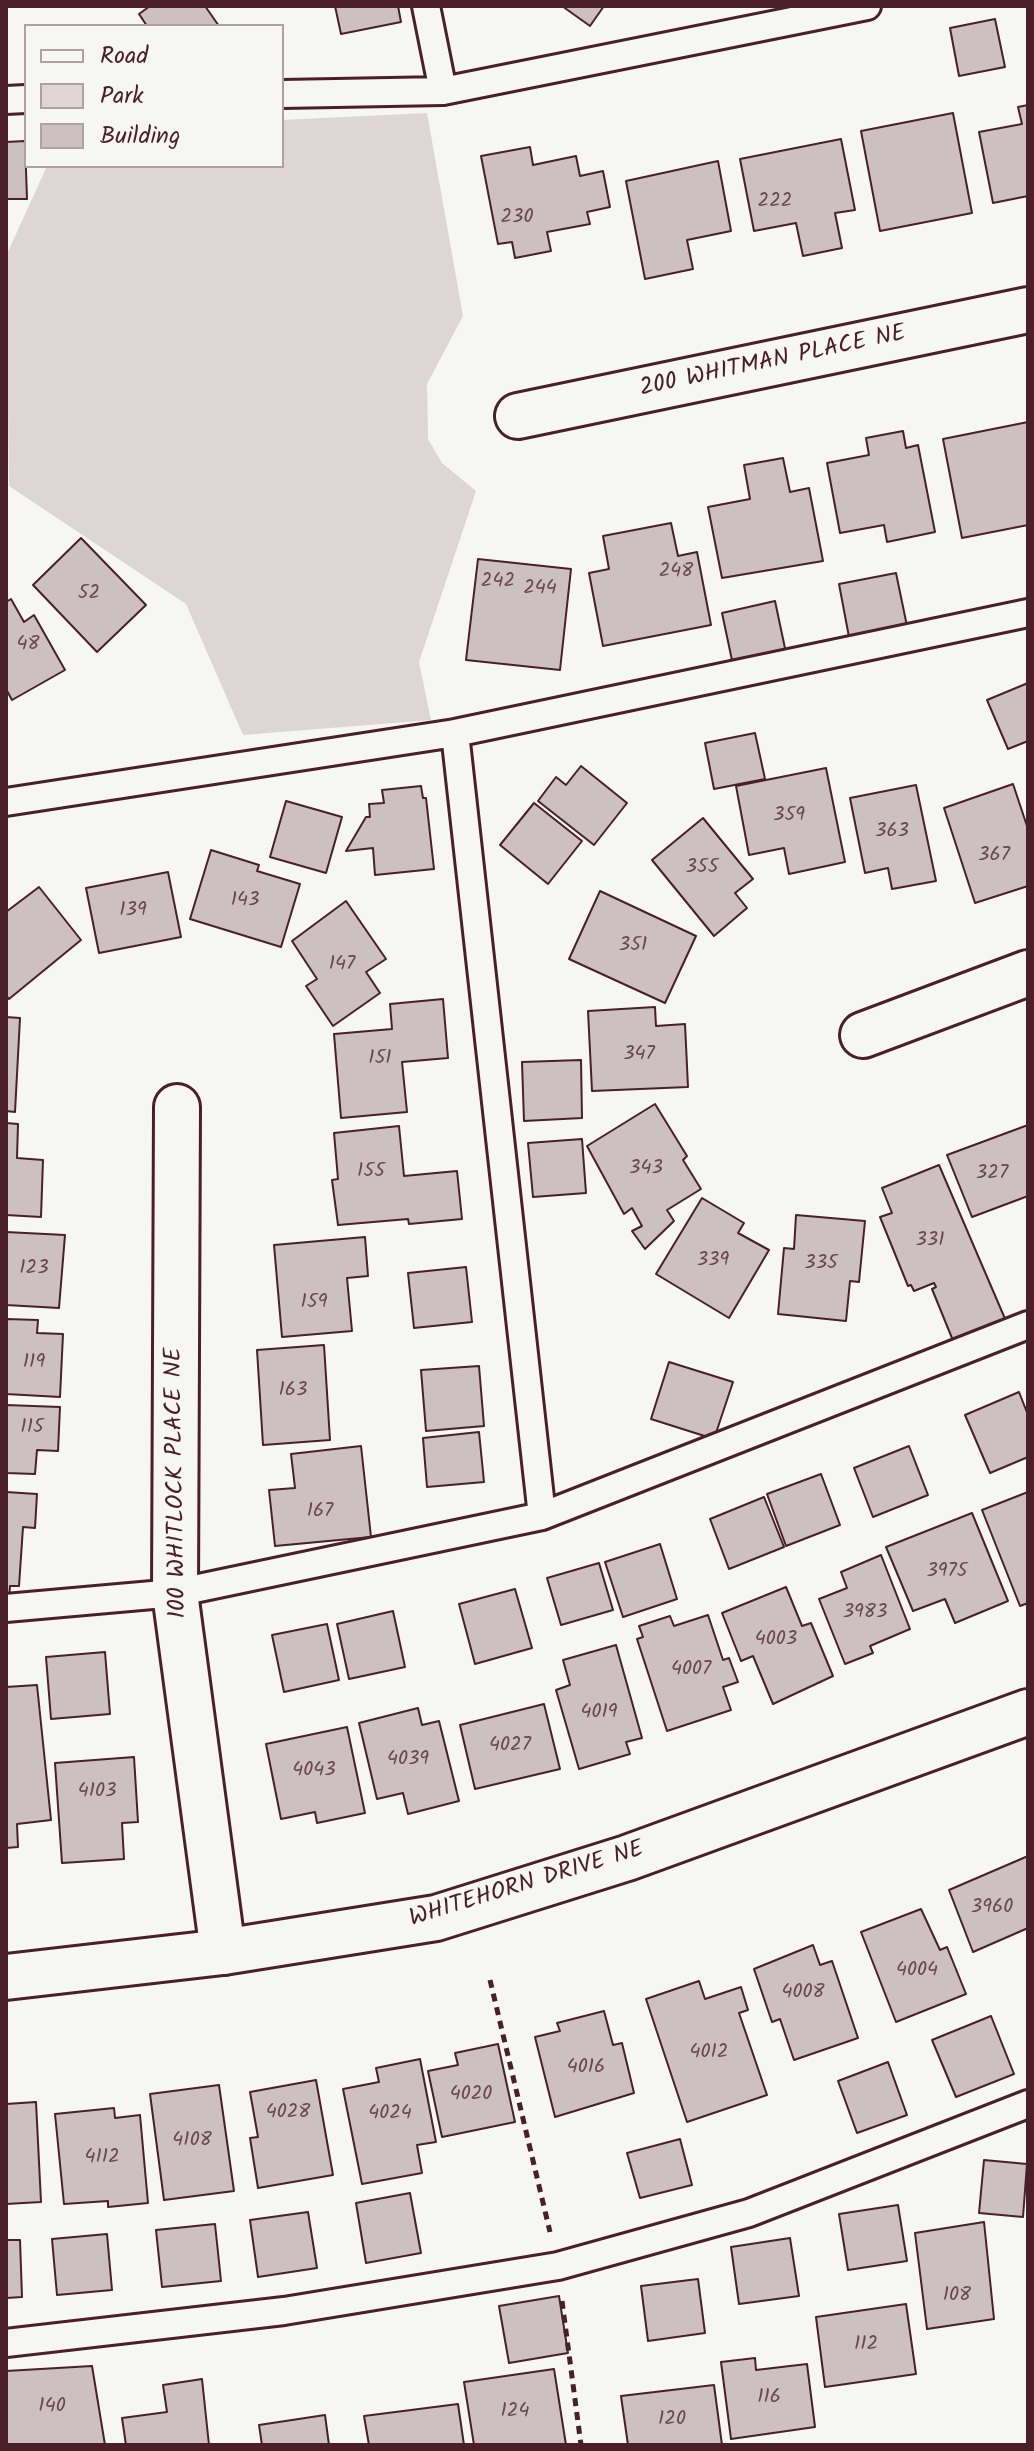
<!DOCTYPE html>
<style>
body{margin:0}
#map{position:relative;width:1034px;height:2451px;overflow:hidden;background:#f6f6f2;font-family:Kalam,sans-serif}
canvas{display:block}
.frame{position:absolute;inset:0;border:8px solid #4a1f2b;pointer-events:none}
.legend{position:absolute;left:24px;top:24px;width:260px;height:144px;box-sizing:border-box;background:#f6f6f2;border:2px solid #b1a0a2;margin:0;padding:10px 14px;list-style:none;font-size:24px;color:#4a1f2b}
.legend li{display:flex;align-items:center;gap:16px;height:40px}
.legend b{width:40px;border:2px solid #b1a0a2}
</style>
<div id="map">
<canvas width="1034" height="2451"></canvas>
<div class="frame"></div>
<ul class="legend">
<li><b style="height:10px;background:#f6f6f2"></b>Road</li>
<li><b style="height:22px;background:#ddd6d5"></b>Park</li>
<li><b style="height:22px;background:#ccc1c0"></b>Building</li>
</ul>
</div>
<script>
const g = document.querySelector('canvas').getContext('2d');
g.lineJoin = 'round';
function paint(path, color) { g.fillStyle = color; g.fill(path, 'evenodd'); }
function strokePath(path, color, width, dash) { g.strokeStyle = color; g.lineWidth = width; g.lineCap = dash ? 'butt' : 'round'; g.setLineDash(dash || []); g.stroke(path); }
function write(font, color, halo, rows, align = 'center') {
  g.font = font + ' Kalam,sans-serif'; g.lineWidth = 6; g.setLineDash([]); g.textBaseline = 'middle'; g.strokeStyle = halo; g.fillStyle = color; for (const [text, x, y, turn = 0] of rows) {
    g.save(); g.translate(x, y); g.rotate((+turn || 0) * Math.PI / 180); g.textAlign = isNaN(turn) ? turn : align; if (halo) g.strokeText(text, 0, 0); g.fillText(text, 0, 0); g.restore();
  }
}
paint(new Path2D(`
 M427,113L463,316L427,384L428,439L442,463L476,491L419,662L431,720L243,735L186,604L9,486L6,256L47,166H282V120Z`), '#ddd6d5');
const building = new Path2D(`
 M150,6H205L219,26H147L139,14Z
 M335,6H398L401,22L341,34Z
 M562,6H604L590,26Z
 M995,19L1005,67L959,76L950,28Z
 M1028,105V196L993,203L979,132L1022,124L1018,107Z
 M953,113L972,213L880,231L861,131Z
 M841,139L855,210L835,213L842,248L803,256L796,223L754,231L740,159Z
 M25,141L27,199H6V142Z
 M530,147L533,165L576,156L580,176L603,171L610,207L587,212L590,224L547,232L551,251L515,258L512,242L498,244L481,156Z
 M718,161L731,231L687,240L693,269L645,279L626,181Z
 M1028,422V525L962,538L943,439Z
 M903,431L906,448L918,445L935,532L887,542L884,525L840,533L827,463L869,455L866,438Z
 M783,458L790,492L809,488L823,561L722,578L708,507L750,499L744,465Z
 M671,523L678,556L697,552L711,625L603,646L589,573L609,569L603,536Z
 M81,538L146,605L97,652L33,585Z
 M478,559L571,569L560,670L466,660Z
 M896,573L907,626L849,637L839,584Z
 M11,599L24,622L34,615L65,670L12,700L6,689V602Z
 M775,601L786,653L733,665L722,613Z
 M1028,683V741L1008,749L987,700Z
 M755,733L765,779L714,789L705,743Z
 M581,766L627,803L594,845L538,801L556,777L566,785Z
 M826,768L845,862L789,874L784,848L749,855L736,786Z
 M1013,784L1028,829V886L975,903L944,808Z
 M916,785L936,881L892,889L888,868L865,873L850,798Z
 M421,786L423,798H426L434,869L375,875L373,848L346,851L366,817H370L369,804L384,803L382,790Z
 M286,801L342,817L326,873L270,857Z
 M534,803L582,841L548,884L500,845Z
 M703,818L753,879L735,893L747,908L714,936L652,860Z
 M211,850L259,865L257,871L300,884L281,947L190,919Z
 M168,872L181,937L99,953L86,888Z
 M39,887L81,940L9,999L6,995V912Z
 M600,891L696,936L665,1003L569,959Z
 M346,901L386,959L366,972L380,993L333,1026L306,986L317,979L292,941Z
 M443,999L448,1058L402,1062L407,1112L341,1118L334,1034L392,1029L390,1004Z
 M655,1007L656,1026L685,1024L688,1087L592,1091L588,1011Z
 M6,1017L20,1018L15,1112L6,1111Z
 M581,1060L582,1118L524,1121L522,1062Z
 M655,1104L687,1156L683,1160L701,1189L667,1210L674,1221L645,1249L632,1231L642,1226L632,1208L624,1214L587,1146Z
 M6,1123L18,1124L17,1158L43,1160L41,1217L6,1215Z
 M1028,1125V1196L972,1217L947,1155Z
 M399,1126L404,1176L457,1171L462,1219L409,1224L408,1219L338,1225L332,1180L338,1179L334,1133Z
 M582,1139L586,1193L533,1197L528,1143Z
 M939,1165L1006,1321L954,1343L932,1289L936,1287L934,1283L914,1291L911,1285L908,1286L880,1217L892,1213L882,1188Z
 M702,1198L744,1223L738,1233L769,1250L729,1318L656,1274Z
 M796,1215L865,1221L859,1282L850,1281L846,1321L778,1314L784,1248L794,1249Z
 M6,1232L65,1235L59,1308L6,1305Z
 M365,1237L368,1276L347,1278L352,1331L282,1337L274,1245Z
 M466,1267L472,1322L414,1328L408,1273Z
 M6,1319L38,1320L37,1333L63,1334L60,1397L6,1394Z
 M324,1345L330,1440L263,1445L257,1350Z
 M669,1362L733,1382L714,1439L651,1419Z
 M479,1366L484,1426L426,1431L421,1370Z
 M1019,1392L1028,1415V1457L990,1473L965,1415Z
 M6,1405L60,1407L58,1451L37,1450L35,1474L6,1473Z
 M479,1432L484,1482L427,1487L423,1438Z
 M361,1446L371,1537L275,1546L269,1490L295,1488L291,1454Z
 M909,1446L928,1495L873,1517L854,1468Z
 M821,1474L840,1525L786,1546L767,1494Z
 M6,1492L37,1494L35,1528L23,1527L19,1586H10L9,1600H6Z
 M1028,1492V1603L1020,1606L982,1510Z
 M764,1497L784,1547L729,1569L710,1519Z
 M972,1513L1008,1601L955,1623L945,1599L913,1611L886,1547Z
 M660,1544L677,1599L623,1617L605,1562Z
 M881,1555L910,1629L870,1646L873,1653L845,1664L819,1599L847,1588L841,1572Z
 M599,1563L613,1610L561,1625L547,1578Z
 M786,1587L802,1626L811,1623L833,1676L773,1704L753,1656L741,1661L722,1613Z
 M515,1589L532,1648L475,1664L459,1604Z
 M393,1611L405,1667L349,1679L337,1624Z
 M708,1615L723,1660L729,1658L738,1682L723,1687L731,1710L667,1731L637,1639L643,1637L639,1626L670,1616L674,1626Z
 M327,1624L339,1680L284,1692L272,1635Z
 M616,1645L642,1738L626,1742L630,1754L579,1769L556,1690L570,1685L563,1660Z
 M105,1652L110,1714L51,1719L46,1657Z
 M37,1685L51,1820L17,1824L18,1847L6,1848V1687Z
 M544,1704L560,1769L475,1789L460,1725Z
 M418,1708L422,1725L439,1721L459,1801L408,1814L403,1793L377,1799L359,1723Z
 M347,1727L365,1813L317,1823L315,1812L281,1819L266,1744Z
 M134,1757L138,1822L122,1823L124,1859L62,1863L55,1763Z
 M1028,1856V1928L973,1952L949,1890Z
 M921,1909L940,1950L947,1947L966,1994L896,2022L861,1932Z
 M813,1945L820,1965L832,1961L858,2038L794,2060L780,2019L772,2022L754,1969Z
 M699,1981L705,1999L741,1987L748,2010L739,2013L767,2095L687,2122L646,1999Z
 M604,2011L613,2045L622,2043L634,2093L555,2117L535,2037L560,2031L557,2023Z
 M991,2016L1014,2074L956,2097L932,2040Z
 M498,2044L515,2122L442,2137L428,2071L458,2065L455,2053Z
 M420,2059L436,2142L417,2145L422,2173L362,2184L343,2089L379,2082L376,2068Z
 M888,2062L907,2115L857,2133L838,2081Z
 M316,2080L333,2175L258,2188L250,2138L258,2137L250,2092Z
 M219,2085L234,2191L164,2200L150,2094Z
 M36,2102L41,2202L6,2204V2104Z
 M114,2108L115,2118L140,2115L148,2203L108,2207V2201L64,2204L55,2114Z
 M680,2139L692,2185L640,2198L627,2153Z
 M984,2160L1027,2164L1023,2217L979,2213Z
 M410,2193L421,2253L366,2263L356,2203Z
 M898,2205L907,2261L848,2270L839,2214Z
 M308,2212L317,2268L258,2277L250,2220Z
 M984,2222L994,2319L927,2329L915,2233Z
 M215,2224L221,2281L162,2287L156,2230Z
 M107,2234L112,2290L57,2295L52,2239Z
 M790,2238L799,2296L739,2304L731,2247Z
 M6,2240H20L22,2297L6,2298Z
 M698,2279L705,2333L648,2341L641,2286Z
 M559,2296L568,2353L509,2363L499,2306Z
 M906,2304L916,2374L825,2387L816,2317Z
 M755,2358L756,2370L807,2364L815,2427L731,2439L721,2362Z
 M92,2366L105,2445H6V2371Z
 M554,2369L566,2445H474L464,2382Z
 M202,2379L209,2445H126L122,2418L167,2412L163,2385Z
 M714,2385L722,2445H628L621,2396Z
 M458,2404L464,2445H369L364,2416Z
 M325,2415L329,2445H262L259,2425Z`);
paint(building, '#ccc1c0');
strokePath(building, '#4a1f2b', 2);
const service = new Path2D(`
 M426,6L443,91
 M282,94L443,91L867,6
 M6,100L26,99
 M455,733L542,1516
 M6,802L455,733L1028,613
 M6,1608L175,1593L542,1516L1028,1325
 M6,2343L284,2311L558,2266L749,2213L1028,2104`);
const minor = new Path2D(`
 M518,416L1028,310
 M863,1035L1028,973
 M177,1107L175,1593L223,1952`);
const tertiary = new Path2D(`
 M6,1977L223,1952L436,1918L627,1858L1028,1712`);
strokePath(service, '#4a1f2b', 32);
strokePath(minor, '#4a1f2b', 50);
strokePath(tertiary, '#4a1f2b', 50);
strokePath(new Path2D(`
 M490,1980L550,2232
 M562,2301L581,2445`), '#4a1f2b', 5, [8, 6]);
strokePath(service, '#f6f6f2', 26);
strokePath(minor, '#f6f6f2', 44);
strokePath(tertiary, '#f6f6f2', 44);
write('20px', '#6a4850', null, [
 ["222",775,203],
 ["230",517,219],
 ["248",676,573],
 ["242",498,583],
 ["244",540,590],
 ["52",89,595],
 ["48",28,646],
 ["359",789,817],
 ["363",892,833],
 ["367",994,857],
 ["355",702,869],
 ["143",245,902],
 ["139",133,912],
 ["351",633,947],
 ["147",342,966],
 ["347",639,1056],
 ["151",380,1060],
 ["343",646,1170],
 ["155",371,1173],
 ["327",992,1175],
 ["331",930,1242],
 ["339",713,1262],
 ["335",821,1265],
 ["123",34,1270],
 ["159",314,1304],
 ["119",34,1364],
 ["163",293,1392],
 ["115",32,1429],
 ["167",320,1513],
 ["3975",947,1573],
 ["3983",865,1614],
 ["4003",776,1641],
 ["4007",691,1671],
 ["4019",599,1714],
 ["4027",510,1747],
 ["4039",408,1761],
 ["4043",314,1772],
 ["4103",97,1793],
 ["3960",992,1909],
 ["4004",917,1972],
 ["4008",803,1994],
 ["4012",709,2054],
 ["4016",586,2069],
 ["4020",471,2096],
 ["4028",288,2114],
 ["4024",390,2115],
 ["4108",192,2142],
 ["4112",102,2159],
 ["108",957,2297],
 ["112",866,2346],
 ["116",769,2399],
 ["140",52,2408],
 ["124",515,2413],
 ["120",672,2421]
]);
write('24px', '#4a1f2b', '#f6f6f2', [
 ["200 WHITMAN PLACE NE",773,363,-12],
 ["100 WHITLOCK PLACE NE",178,1483,-91],
 ["WHITEHORN DRIVE NE",527,1886,-17]
]);
</script>
